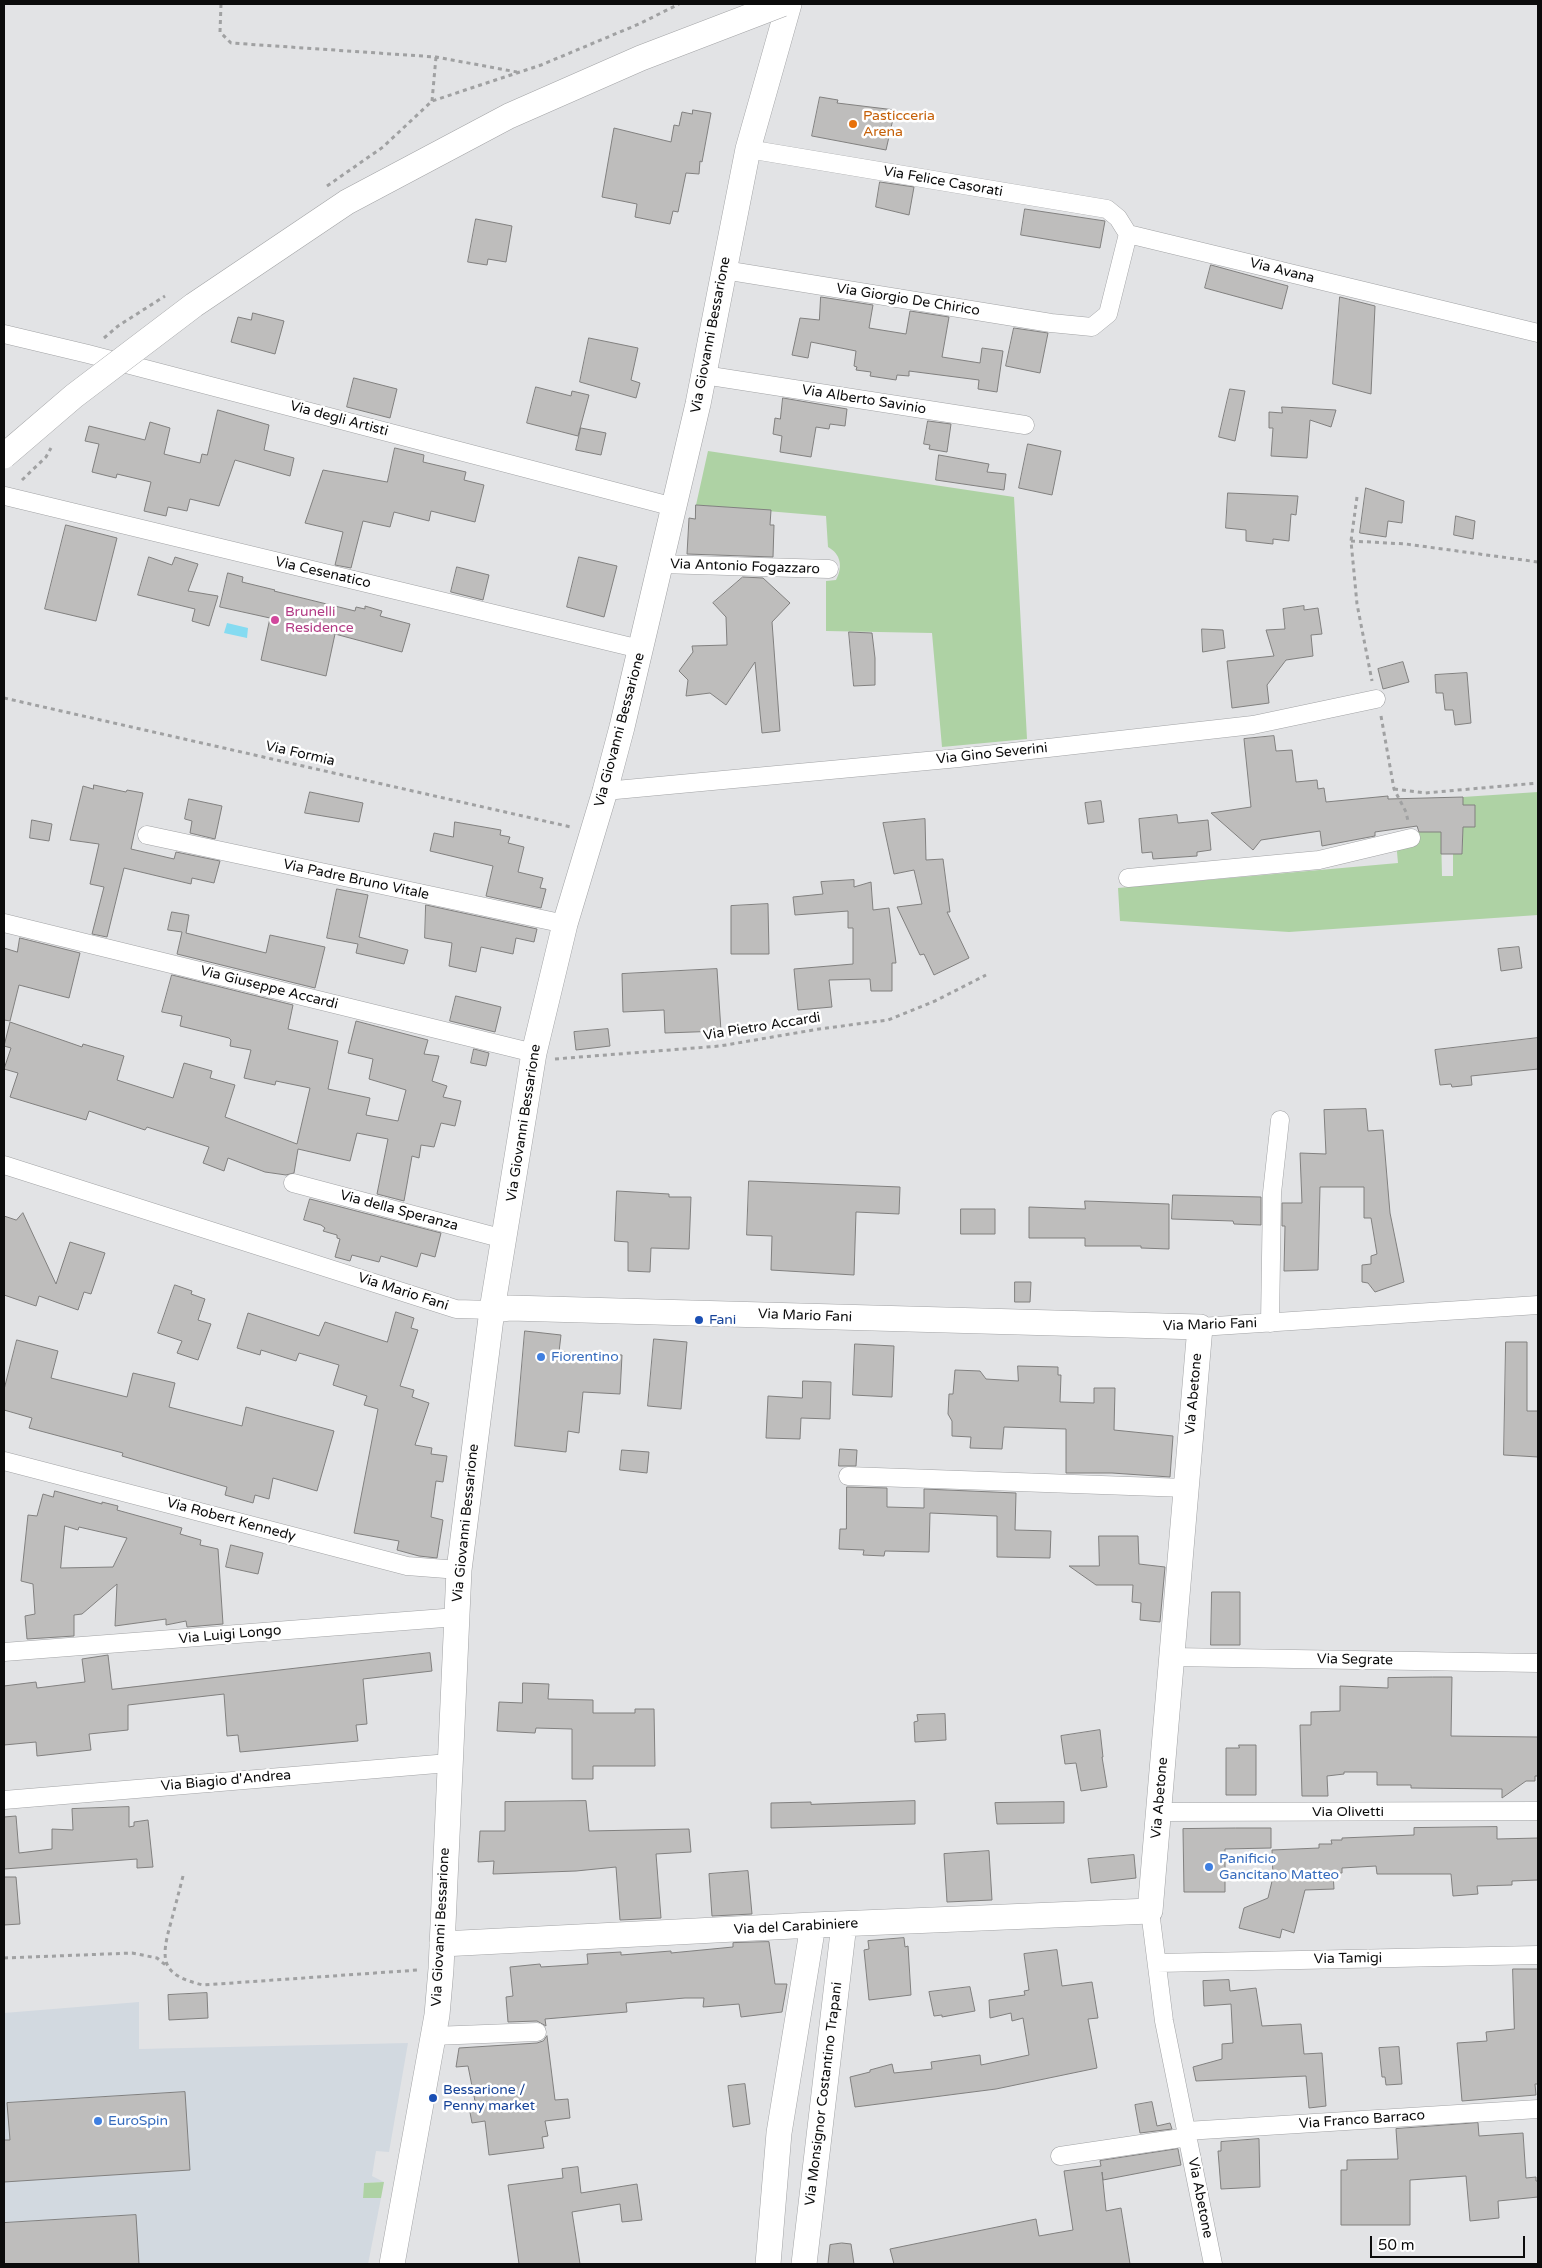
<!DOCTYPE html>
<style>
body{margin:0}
#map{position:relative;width:1542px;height:2268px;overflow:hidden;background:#e2e3e5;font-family:"Varela Round",sans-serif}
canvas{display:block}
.frame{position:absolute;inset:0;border:5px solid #0c0c0c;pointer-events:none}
.scale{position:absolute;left:1370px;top:2236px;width:155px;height:22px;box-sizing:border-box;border:2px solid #0c0c0c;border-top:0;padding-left:6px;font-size:15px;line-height:18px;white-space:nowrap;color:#0c0c0c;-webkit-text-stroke:4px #fff;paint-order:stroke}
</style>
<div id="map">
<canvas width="1542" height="2268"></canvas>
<div class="frame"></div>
<div class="scale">50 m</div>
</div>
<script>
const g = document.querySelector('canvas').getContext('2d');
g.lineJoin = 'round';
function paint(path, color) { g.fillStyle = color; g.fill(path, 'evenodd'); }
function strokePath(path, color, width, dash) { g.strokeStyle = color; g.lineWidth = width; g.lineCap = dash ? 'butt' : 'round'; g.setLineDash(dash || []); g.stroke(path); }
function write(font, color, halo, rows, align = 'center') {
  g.font = font + ' "Varela Round",sans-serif'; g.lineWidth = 5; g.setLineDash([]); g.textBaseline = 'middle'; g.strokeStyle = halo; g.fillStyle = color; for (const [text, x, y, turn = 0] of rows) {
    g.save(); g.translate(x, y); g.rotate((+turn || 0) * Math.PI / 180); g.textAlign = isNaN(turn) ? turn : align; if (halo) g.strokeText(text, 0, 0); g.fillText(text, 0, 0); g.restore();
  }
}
paint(new Path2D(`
 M139,2002V2049L408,2043L389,2152L376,2151L372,2176L384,2182L364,2183L363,2198H381L368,2264H4V2013Z`), '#d2d9e0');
paint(new Path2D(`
 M708,451L1014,497L1027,739L942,747L932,633L826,631V581L836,580C843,567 841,554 828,547L826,516L696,505Z
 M1538,792V915L1289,932L1120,921L1118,888L1398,863L1396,841L1411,838L1417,832H1441L1442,876H1453V854H1462L1463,827H1475V805H1463V797Z
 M384,2182L381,2198H363L364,2183Z`), '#aed2a4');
paint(new Path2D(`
 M227,623L248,628L247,638L224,633Z`), '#85dbf1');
const building = new Path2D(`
 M820,97L838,100L837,103L895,110L886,150L812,136Z
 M693,110L711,113L702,162L700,161L699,174L686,173L678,212L673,211L670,224L635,217L637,204L602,197L614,128L671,142L674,125L679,126L682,112L692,114Z
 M880,182L914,187L909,215L876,207Z
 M1025,209L1105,221L1100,248L1021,235Z
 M476,219L512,226L506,262L488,259L487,265L468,262Z
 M1211,265L1288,286L1282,309L1205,288Z
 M821,297L873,305L869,328L906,334L910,311L949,317L942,357L980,363L982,348L1003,351L997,392L978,389L979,380L909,371V376L897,375L896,380L870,376L871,372L856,370L857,367L854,366L856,351L811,342L808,358L792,355L800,318L819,320Z
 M1340,297L1375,306L1371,394L1333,384Z
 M253,313L284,321L275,354L231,342L238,317L251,320Z
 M1014,328L1048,333L1040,373L1006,366Z
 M589,338L638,348L631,380L640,383L636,398L580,382Z
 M354,378L397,389L390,418L347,407Z
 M536,387L571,396L572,391L589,395L578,436L527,423Z
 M1230,389L1245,391L1235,441L1219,437Z
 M783,398L847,409L845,426L830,424L829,429L816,427L811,457L780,452L782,436L773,434L775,418L780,419Z
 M1282,407L1336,410L1331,427L1310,420L1307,458L1271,456L1273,428H1269V412L1282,413Z
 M218,410L269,425L264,450L294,458L290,476L235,460L219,506L190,499L187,511L168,507L166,516L144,511L151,482L117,474L116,478L92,472L99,444L85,441L89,426L145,440L150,422L170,428L164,454L200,463L202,454L207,455Z
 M928,421L951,424L947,452L929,449L930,445L924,444Z
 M581,428L606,433L601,455L576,450Z
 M1028,444L1061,451L1052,495L1019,488Z
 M395,448L424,455L423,462L466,472L464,480L484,485L475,522L431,511L429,521L394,512L390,527L363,521L351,568L335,565L343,532L305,523L323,470L387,482Z
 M939,455L989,464L987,472L1006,474L1004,490L936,480Z
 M1366,488L1404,501L1402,523L1388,521L1386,537L1360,533Z
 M1228,493L1298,496L1296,515L1291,514L1289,541L1273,539V544L1246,541V530L1226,528Z
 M696,505L771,510L770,525H774L773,557L687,554L689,518L695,519Z
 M1456,516L1475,521L1473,539L1454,535Z
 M66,525L117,538L96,621L45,609Z
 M149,557L172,565L175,557L198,564L188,591L218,596L209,626L192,621L195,609L138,595Z
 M579,557L617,566L604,617L567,607Z
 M457,567L489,575L483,600L451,592Z
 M228,573L243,577L242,582L275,590L274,591L355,611L356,607L365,609V606L382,611L380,616L410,624L402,652L335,634L326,676L261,660L270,618L220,607Z
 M743,577L763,578L790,603L772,622L780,731L762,733L755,662L726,705L710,693L686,696L688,680L679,671L693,652L692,646L727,645L726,617L713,603Z
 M1304,606V610L1318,608L1322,634L1311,635L1313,656L1286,660L1267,685L1269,703L1232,708L1227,661L1274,656L1266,630L1285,629L1283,609Z
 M1202,629L1223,630L1225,648L1203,652Z
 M849,632L872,633L875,658V685L854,686Z
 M1403,662L1409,682L1383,689L1378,669Z
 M1467,673L1471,723L1455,725L1453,710H1445L1443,693H1436L1435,675Z
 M1274,736L1276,751L1292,750L1296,782L1317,780L1318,789L1324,788L1326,802L1388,796V799L1463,797V805H1475V827H1463L1462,854H1441V832H1419L1417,826L1375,832V836L1322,846L1320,831L1261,840L1253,850L1211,813L1251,807L1244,739Z
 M94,785L126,792L127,790L143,793L131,849L174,859L176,852L220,861L214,883L192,878L191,884L124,868L107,937L92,934L104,887L90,884L99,844L70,840L83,786L93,789Z
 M310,792L363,803L359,822L305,813Z
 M189,799L222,806L215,839L190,833L192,821L185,819Z
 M1101,801L1104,822L1088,824L1085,803Z
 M1177,815L1178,823L1208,820L1211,850L1197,852V856L1153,859L1152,852L1142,853L1139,819Z
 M925,819L926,860L943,859L950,912H947L969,958L934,975L924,954L920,955L897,907L922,904L914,870L894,874L883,823Z
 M32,820L52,824L49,841L30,838Z
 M455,822L501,830L500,835L510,837L508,843L524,847L518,872L543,878L540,888L546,889L541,908L486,896L493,866L430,851L434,833L453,837Z
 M854,880V887L871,882L873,910L889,908L896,963H892V991H871L870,979L829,980L832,1007L798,1010L794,969L853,964V928H848V911L795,915L793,897L823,894L821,882Z
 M337,889L368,895L359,937L408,950L404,964L356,953L358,944L327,938Z
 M768,904L769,954H731V906Z
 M426,905L537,929L534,942L516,938L513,954L481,947L476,972L449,966L452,943L425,938Z
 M172,912L189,915L186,933L266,953L270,935L325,947L315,988L177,954L182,932L168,930Z
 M20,938L80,953L69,998L19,985L10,1021L4,1020V948L17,952Z
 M1519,947L1522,968L1501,971L1498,949Z
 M717,969L721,1031L665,1033L664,1010L623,1012L622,974Z
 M172,975L293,1005L288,1029L338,1041L328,1089L370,1098L366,1115L398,1121L406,1090L369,1079L373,1059L348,1053L356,1021L428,1040L424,1054L439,1056L432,1081L447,1086L443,1097L461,1101L455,1126L441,1123L434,1147L421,1145L419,1158L412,1156L404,1201L377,1194L388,1139L357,1133L350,1161L298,1149L294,1173L286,1175L265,1172L228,1158L224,1171L203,1163L209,1147L147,1127L145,1130L89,1111L86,1120L10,1097L18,1073L4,1069L11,1048L4,1046L10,1022L82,1047L83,1044L124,1056L117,1080L173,1098L184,1063L212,1071L210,1078L235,1085L225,1117L297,1144L310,1088L276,1081L275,1085L244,1078L251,1050L230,1046L231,1040L229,1038L180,1026L182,1016L162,1012Z
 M456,996L501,1007L495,1032L450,1021Z
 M608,1029L610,1046L576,1050L574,1032Z
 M1538,1038V1069L1471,1076L1472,1085L1452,1087L1451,1084L1440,1085L1435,1050Z
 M474,1049L489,1053L486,1066L471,1063Z
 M1366,1109L1368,1131L1383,1130L1390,1213L1404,1282L1375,1292L1368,1283L1362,1282V1265L1371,1264V1256L1377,1254L1371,1218H1364V1187H1320L1318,1270L1284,1271L1285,1226H1282V1203H1302L1300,1153L1326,1154L1324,1110Z
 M749,1181L900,1187L899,1214L856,1212L854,1275L771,1270L772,1236L747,1235Z
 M617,1191L669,1194V1197H691L689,1249L651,1248L650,1272L628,1271V1242L615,1241Z
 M1173,1195L1261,1197V1225L1234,1224L1233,1221L1172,1219Z
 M310,1199L441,1233L435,1257L421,1253L417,1267L381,1256L379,1262L352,1255L350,1261L335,1257L340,1239L337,1238V1235L323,1231L325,1228L321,1225L304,1220Z
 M1085,1201L1169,1204V1249L1141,1248V1246H1085V1238H1029V1207L1085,1209Z
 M961,1209H995V1234H961Z
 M23,1213L56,1284L70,1242L105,1253L91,1294L84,1292L78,1310L39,1296L36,1306L4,1295V1216L16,1220Z
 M1015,1282H1031L1030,1302H1015Z
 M175,1285L192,1291L191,1294L205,1299L198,1320L211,1324L198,1360L177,1353L182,1341L158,1333Z
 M396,1312L414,1318L411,1328L418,1330L400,1386L414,1390L412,1397L429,1403L415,1445L432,1448L431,1454L447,1456L443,1482L436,1481L431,1517L443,1520L437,1558L419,1556L397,1550L399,1541L354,1533L378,1409L364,1405L367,1396L333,1385L339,1365L299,1353L296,1361L261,1350L260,1355L237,1348L248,1313L319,1336L325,1322L387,1342Z
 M525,1331L561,1335L559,1352L622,1355L620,1394L583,1392L579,1433L568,1431L566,1452L515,1446Z
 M654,1339L687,1342L681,1409L648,1406Z
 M17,1340L58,1351L51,1378L127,1397L133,1373L175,1383L169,1407L242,1426L246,1407L334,1431L317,1491L273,1478L269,1499L255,1495L253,1503L225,1495L227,1487L122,1456L123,1453L29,1428L32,1418L4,1410V1390Z
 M1506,1342H1527V1411H1538V1457L1504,1455Z
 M855,1344L894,1346L892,1397L853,1395Z
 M1018,1366L1058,1367V1375H1061L1060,1402L1094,1403V1388H1115L1114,1430L1173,1436L1170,1477L1112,1473H1066V1429L1004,1427L1002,1449L970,1448L971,1437L952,1436V1421L948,1414L949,1394H953L955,1370L980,1371L986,1379L1018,1381Z
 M803,1381L831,1382L830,1419L801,1418L800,1439L766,1438L768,1396L802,1398Z
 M840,1449L857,1450L856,1466H839Z
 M622,1450L649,1452L647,1473L620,1470Z
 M847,1487L887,1488V1507L924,1508V1489L1016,1493L1015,1530L1051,1531L1050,1558L997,1557V1516L930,1513L929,1552L885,1551L884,1556L863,1555L864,1550L839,1549L840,1529H846Z
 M55,1491L102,1504V1502L118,1506L117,1510L182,1528L180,1534L201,1540L200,1545L218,1549L223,1624L187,1627L186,1621L166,1625V1619L115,1626L117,1584L82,1614L74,1615V1636L27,1639L25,1616L35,1614L33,1584L21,1581L28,1515L37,1516L43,1494L53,1497ZM65,1526L78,1530L79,1527L127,1538L113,1567L61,1568Z
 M1099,1536H1138L1139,1564L1165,1567L1160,1622L1140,1620L1141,1603L1132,1602L1133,1585H1096L1069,1566H1099Z
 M231,1545L263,1553L258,1574L226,1567Z
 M1212,1592H1240V1645H1211Z
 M430,1653L432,1671L363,1679L367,1724L356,1725L358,1741L240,1752L238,1735L227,1736L224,1694L128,1705V1730L89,1734L91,1750L37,1756L36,1742L4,1745V1686L36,1682L37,1688L85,1682L82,1659L108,1655L112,1689Z
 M1433,1677H1452L1451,1736L1538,1737V1776H1535V1781H1526L1502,1798V1789L1411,1788V1785H1377V1772H1344V1774L1327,1776L1328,1796H1302L1300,1725H1311V1712L1340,1711V1686L1388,1688V1678Z
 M523,1683L549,1684L548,1699L593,1700V1713H635V1709H654L655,1766H593V1779H572V1729L536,1728L535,1733L497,1731L499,1702L522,1703Z
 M945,1714L946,1740L915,1742L914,1722L918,1721L917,1715Z
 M1100,1730L1103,1757H1102L1107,1787L1081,1791L1076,1763L1065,1764L1061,1736Z
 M1239,1745H1256V1795H1226V1748H1239Z
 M586,1801L589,1831L689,1829L691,1852L656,1854L661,1918L620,1920L616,1867L576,1871L493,1874L494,1861L478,1862L480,1831H505V1802Z
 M915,1801V1824L771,1828V1803L811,1802V1804Z
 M1064,1802V1823L997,1824L995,1803Z
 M129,1807V1827L134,1826V1822L148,1820L153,1867L137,1868V1859L4,1869V1817L16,1816L19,1853L52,1849V1829L73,1830L72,1809Z
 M1497,1827V1839L1538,1838V1880L1512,1881V1885L1477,1886L1478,1894L1453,1896L1451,1874H1377L1376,1866L1342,1868V1873H1333L1334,1889L1305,1890L1294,1933L1282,1929L1280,1938L1239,1928L1244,1908L1268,1898L1273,1877L1272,1850L1319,1848V1844H1332L1331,1840H1342V1838L1414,1835V1828Z
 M1236,1828H1271V1848L1225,1849V1892H1184L1183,1829Z
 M989,1851L992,1900L947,1902L944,1854Z
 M1134,1855L1136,1878L1091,1883L1088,1859Z
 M748,1871L752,1914L712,1916L709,1874Z
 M4,1877H16L20,1924L4,1925Z
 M904,1938L905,1947L908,1946L911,1995L869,2000L864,1950L869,1949L868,1941Z
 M769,1942L775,1984H787L782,2012L741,2017L739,2004L703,2007L704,1998H685L626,2003L627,2012L545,2019L546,2026L537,2021L508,2022L506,1997L513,1996L510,1967L540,1964L541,1967L588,1964L587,1954L621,1952V1955L671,1951V1953L733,1947V1943Z
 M1057,1950L1062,1986L1092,1982L1098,2018L1088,2019L1097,2068L996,2089L855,2107L850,2077L870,2072V2070L892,2064L894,2073L932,2069L931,2062L980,2055L981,2065L1029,2055L1023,2018L1012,2021L1011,2013L990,2018L989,2000L1025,1995L1024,1991L1029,1990L1024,1954Z
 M1513,1969H1538V2084H1535L1536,2095L1462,2101L1457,2043L1487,2041L1486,2032L1514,2029Z
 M1229,1980L1230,1991L1256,1988L1262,2026L1301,2024L1304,2054L1322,2053L1326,2106L1309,2108L1306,2076L1196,2081L1193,2067L1222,2059V2044L1233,2043L1231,2004L1204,2006L1203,1981Z
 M970,1987L975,2011L942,2017V2015L934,2016L929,1992Z
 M207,1993L208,2018L169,2020L168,1995Z
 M547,2036L555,2100L568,2099L570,2118L545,2121L548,2136L542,2137L544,2148L489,2155L485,2121L472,2123L468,2102L475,2101L468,2066L456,2067L459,2048L537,2043L543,2041Z
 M1399,2047L1402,2084L1386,2085L1385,2077H1382L1379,2048Z
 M745,2084L750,2124L733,2127L728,2086Z
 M185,2092L190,2170L4,2182V2140H10L7,2103Z
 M1152,2102L1157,2126L1170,2123L1172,2129L1140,2133L1135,2105Z
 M1478,2123L1479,2136L1523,2133L1526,2178L1536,2177V2181H1538V2197L1498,2201L1499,2218L1470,2221L1466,2176L1410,2180V2225H1341V2170H1347V2160L1398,2159L1396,2129Z
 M1259,2139L1260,2187L1221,2189L1218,2151H1221V2142Z
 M1178,2149L1181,2165L1103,2180L1102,2172L1106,2211L1121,2208L1130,2264H894L890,2249L1036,2219L1039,2236L1073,2230L1064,2171L1101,2166L1100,2161Z
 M578,2167L581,2193L637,2184L642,2220L622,2222L620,2204L572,2212L580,2264H519L508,2185L563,2178L562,2169Z
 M136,2215L139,2264H4V2223Z
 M842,2243L851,2244L854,2264H828L830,2245Z`);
paint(building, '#bebdbc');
strokePath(building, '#81807f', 1);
const street = new Path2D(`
 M748,149L1107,209L1118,218L1128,234
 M724,270L1051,323L1092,327L1108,314L1128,234L1538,333
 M4,334L88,354L674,507
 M704,375L1025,425
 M5,496L640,649
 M660,564L829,569
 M605,791L959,758L1253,725L1376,699
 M147,835L565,924
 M1128,878L1319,860L1411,838
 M4,923L534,1053
 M4,1165L456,1309L492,1310
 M293,1183L504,1239
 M1270,1323L1272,1193L1280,1120
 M1200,1327L1538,1305
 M4,1461L407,1566L459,1570
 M848,1476L1186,1488
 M4,1652L457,1617
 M1172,1657L1538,1663
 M4,1800L449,1763
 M1159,1812L1538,1811
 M1150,1911L1164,2021L1213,2264
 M1157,1963L1538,1955
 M433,2036L537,2032
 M1186,2131L1538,2109
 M1060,2156L1188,2137`);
const secondary = new Path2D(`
 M442,1944L813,1925L1150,1911L1200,1327L510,1308L492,1310
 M392,2264L437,2015L441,1969L459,1570L492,1310L534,1053L565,924L605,791L622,727L698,404L748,149L789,4
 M768,2264L779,2133L813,1925
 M804,2264L844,1924`);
strokePath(street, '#a2a3a5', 19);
strokePath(secondary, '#a2a3a5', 26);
strokePath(new Path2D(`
 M221,4L220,32L231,43L436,57L517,72
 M432,101L436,57
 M327,186L383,147L432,101L541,65L639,24L679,4
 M104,338L118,326L165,296
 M22,480L46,457L51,448
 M1357,497L1351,541L1357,604L1372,681
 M1351,541L1406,544L1538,562
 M4,698L571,827
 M1381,716L1394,789L1406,812L1408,821
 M1394,789L1425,793L1538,783
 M555,1059L720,1046L819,1029L888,1020L935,1001L986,975
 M183,1876C179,1892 175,1907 171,1922C160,1961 161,1975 203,1985L418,1970
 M4,1958L132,1953L157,1958L168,1967`), '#a0a1a2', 3, [4, 4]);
strokePath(street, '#fff', 18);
strokePath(secondary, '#fff', 25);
const secondaryBridge = new Path2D(`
 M4,456L74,396L194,305L347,202L509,116L641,58L782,4`);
strokePath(secondaryBridge, '#a2a3a5', 26, []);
strokePath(secondaryBridge, '#fff', 25);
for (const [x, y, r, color] of [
 [853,124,5,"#e8710a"],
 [275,620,5,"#d1479c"],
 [699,1320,5,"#1a4fb4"],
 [541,1357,5,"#3f7fe0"],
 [1209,1867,5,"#3f7fe0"],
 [433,2098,5,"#1a4fb4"],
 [98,2121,5,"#3f7fe0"]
]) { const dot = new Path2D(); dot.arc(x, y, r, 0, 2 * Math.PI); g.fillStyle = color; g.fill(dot); strokePath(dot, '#fff', 2); }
write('14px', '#c56008', '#fff', [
 ["Pasticceria",863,116],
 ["Arena",863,132]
], 'left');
write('14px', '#0c0c0c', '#fff', [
 ["Via Felice Casorati",943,182,10],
 ["Via Avana",1282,271,14],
 ["Via Giorgio De Chirico",908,300,9],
 ["Via Giovanni Bessarione",711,335,-79],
 ["Via Alberto Savinio",864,400,9],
 ["Via degli Artisti",339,419,15],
 ["Via Antonio Fogazzaro",745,567,2],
 ["Via Cesenatico",323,573,13],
 ["Via Giovanni Bessarione",620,730,-75],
 ["Via Formia",300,754,13],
 ["Via Gino Severini",992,754,-6],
 ["Via Padre Bruno Vitale",356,880,12],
 ["Via Giuseppe Accardi",269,988,14],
 ["Via Pietro Accardi",762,1027,-9],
 ["Via Giovanni Bessarione",524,1123,-81],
 ["Via della Speranza",399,1211,15],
 ["Via Mario Fani",403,1292,18],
 ["Via Mario Fani",805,1316,2],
 ["Via Mario Fani",1210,1325,-2],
 ["Via Abetone",1194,1394,-85],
 ["Via Robert Kennedy",231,1520,15],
 ["Via Giovanni Bessarione",466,1523,-84],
 ["Via Luigi Longo",230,1635,-5],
 ["Via Segrate",1355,1660,1],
 ["Via Biagio d'Andrea",226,1781,-5],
 ["Via Abetone",1160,1798,-85],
 ["Via Olivetti",1348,1812],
 ["Via Giovanni Bessarione",441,1927,-87],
 ["Via del Carabiniere",796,1927,-3],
 ["Via Tamigi",1348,1959,-1],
 ["Via Monsignor Costantino Trapani",824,2094,-83],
 ["Via Franco Barraco",1362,2120,-4],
 ["Via Abetone",1200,2198,79]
]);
write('14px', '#b23c85', '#fff', [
 ["Brunelli",285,612],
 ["Residence",285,628]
], 'left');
write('14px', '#164399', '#fff', [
 ["Fani",709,1320],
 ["Bessarione /",443,2090],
 ["Penny market",443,2106]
], 'left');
write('14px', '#366cbe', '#fff', [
 ["Fiorentino",551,1357],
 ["Panificio",1219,1859],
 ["Gancitano Matteo",1219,1875],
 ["EuroSpin",108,2121]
], 'left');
</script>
